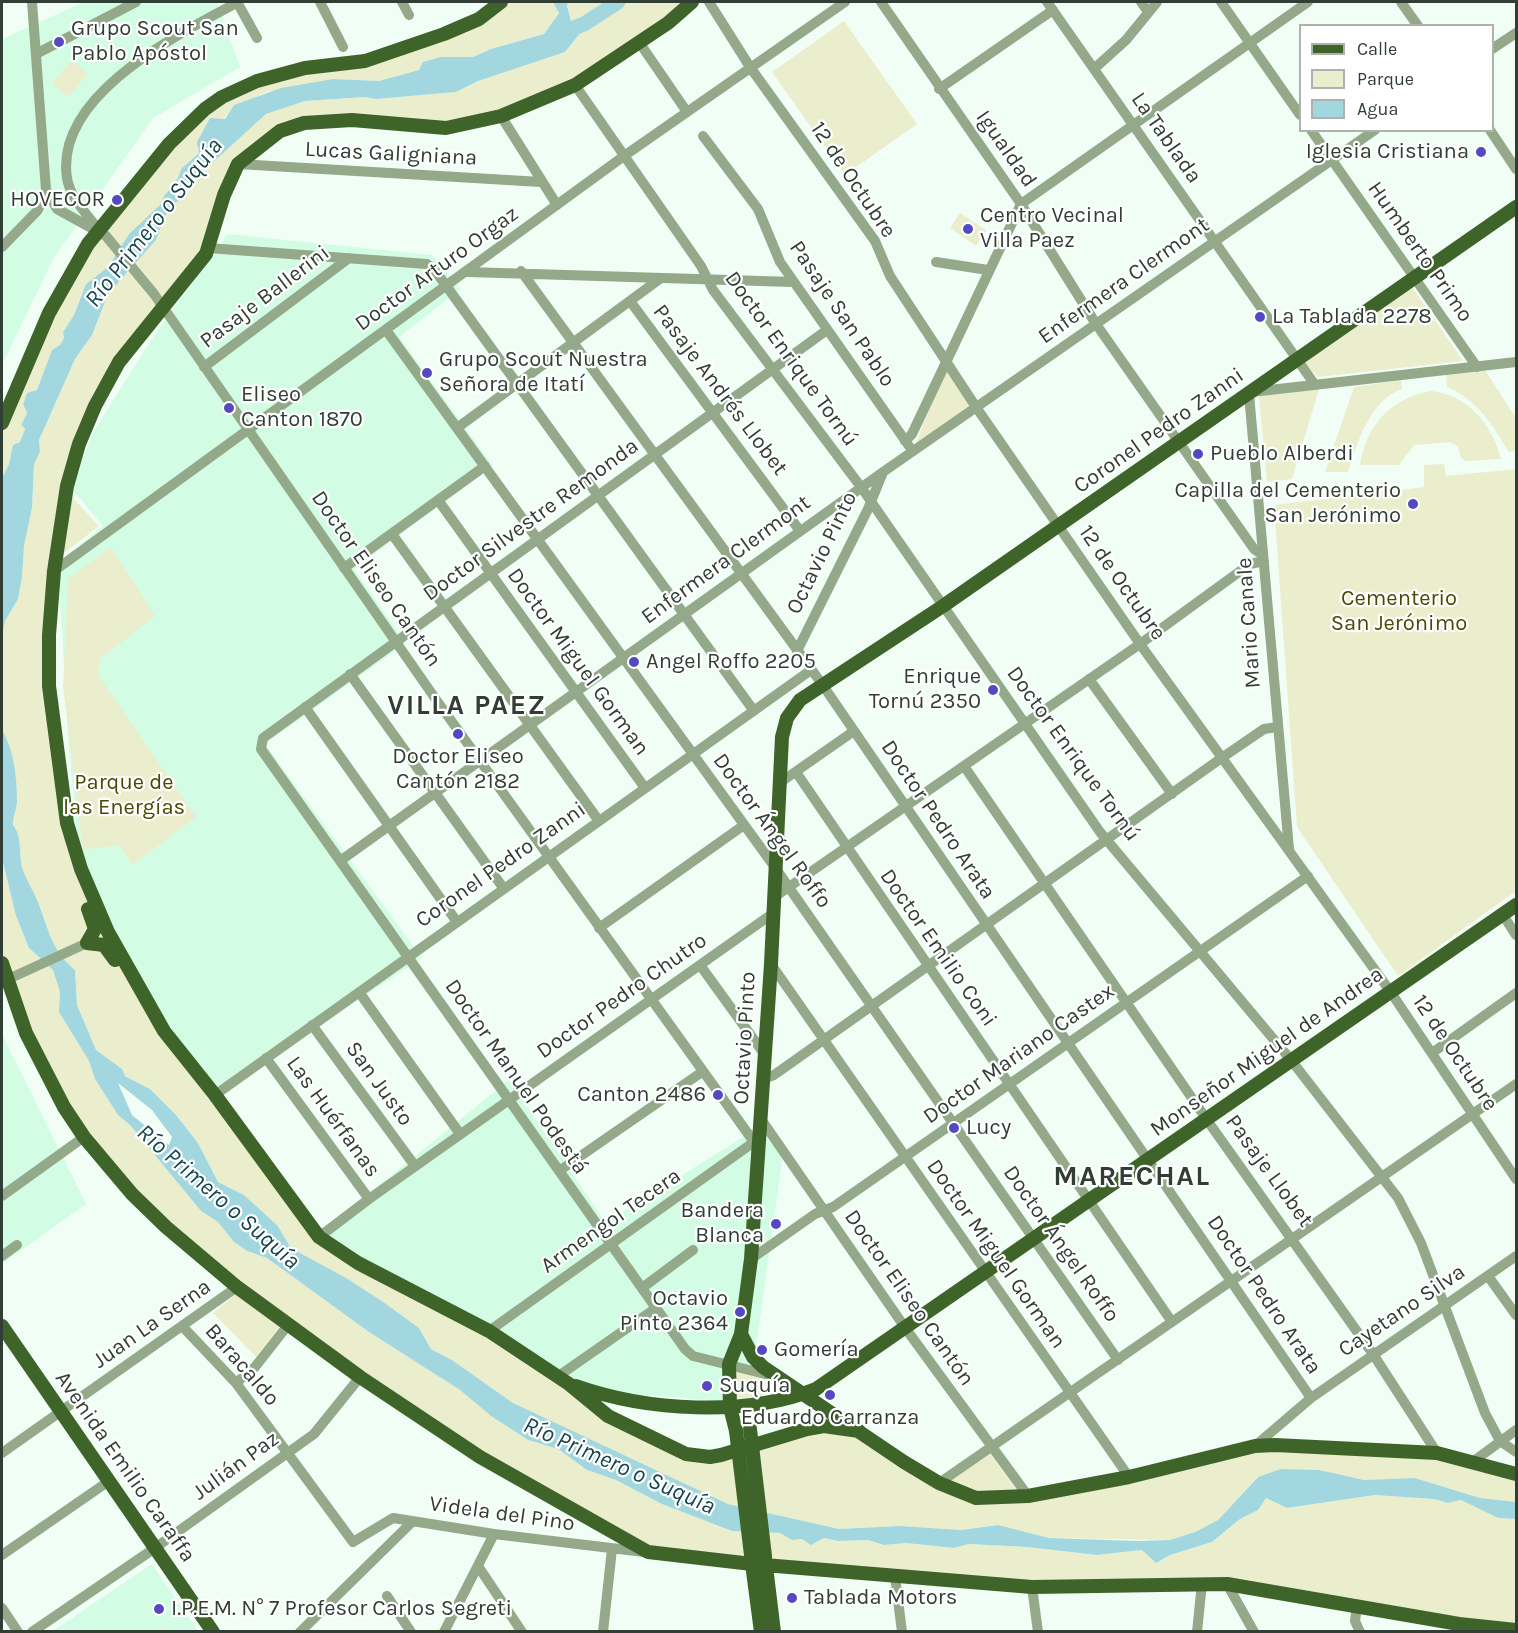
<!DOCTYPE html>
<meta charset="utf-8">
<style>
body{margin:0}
#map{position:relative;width:1518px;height:1633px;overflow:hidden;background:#f1fef6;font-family:Karla,sans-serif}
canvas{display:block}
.frame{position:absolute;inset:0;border:3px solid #313e36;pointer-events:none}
.legend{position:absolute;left:1299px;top:24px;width:195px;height:108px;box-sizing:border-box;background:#fff;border:2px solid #adb2af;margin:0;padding:8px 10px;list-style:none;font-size:18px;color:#313e36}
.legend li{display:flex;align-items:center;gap:12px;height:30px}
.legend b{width:30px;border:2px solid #adb2af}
</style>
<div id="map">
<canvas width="1518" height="1633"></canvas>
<div class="frame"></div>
<ul class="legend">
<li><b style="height:8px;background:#3f6429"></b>Calle</li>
<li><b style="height:16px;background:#ebeecd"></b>Parque</li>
<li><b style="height:16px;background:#a3d7df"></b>Agua</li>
</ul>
</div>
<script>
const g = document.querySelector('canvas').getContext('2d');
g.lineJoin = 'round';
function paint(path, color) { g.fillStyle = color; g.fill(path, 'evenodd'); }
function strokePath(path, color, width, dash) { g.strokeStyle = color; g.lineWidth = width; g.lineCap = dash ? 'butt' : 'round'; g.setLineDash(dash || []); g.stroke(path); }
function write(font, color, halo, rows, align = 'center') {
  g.font = font + ' Karla,sans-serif'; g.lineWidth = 4.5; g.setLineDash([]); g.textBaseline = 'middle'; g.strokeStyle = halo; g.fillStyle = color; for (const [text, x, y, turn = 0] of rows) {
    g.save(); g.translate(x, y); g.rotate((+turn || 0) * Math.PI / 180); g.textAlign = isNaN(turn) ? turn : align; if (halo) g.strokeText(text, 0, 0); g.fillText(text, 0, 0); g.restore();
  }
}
paint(new Path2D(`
 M84,2H217L240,67L153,118L53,259L2,365V39Z
 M228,234L432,255L461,289L399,337L493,466L354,569L406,643L265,744L422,958L218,1093L147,994L80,861L69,749L58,563L103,526L72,489L92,434L151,340Z
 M2,1034L86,1204L2,1264Z
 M509,1080L606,1223L757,1128L783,1154L755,1355L724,1401L631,1394L593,1386L554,1371L316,1236Z
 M152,1564L198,1631H53L119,1586Z`), '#d2fce4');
paint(new Path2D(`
 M501,2H553L559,12L544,34L491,49L473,57H440L423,62L419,70L379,81L333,79L263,93L248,102L234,105L199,153L181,169L178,178L164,196L161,205L129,234L108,267L86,284L74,315L63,332L64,338L60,345L52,350L37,390L27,394L23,404L27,413L21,425L25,429L20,442L13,446L9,464L2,478V423L98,229L222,97L444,34Z
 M568,2H605L592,20L571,22L567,6Z
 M628,2H692L584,80L486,121L304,123L247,155L214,232L128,349L80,444L49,635L76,856L151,1011L319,1237L414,1291L599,1409L700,1456L838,1427L985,1500L1255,1446L1437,1453L1516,1474V1502L1480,1498L1415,1478L1364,1480L1344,1476L1257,1477L1218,1520L1195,1532L1170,1540L1049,1538L998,1525L961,1530L900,1526L839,1529L728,1504L699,1493L513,1403L452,1360L431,1349L419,1328L386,1304L348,1279L291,1248L277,1225L244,1195L218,1182L198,1143L176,1115L150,1089L125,1076L121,1069L96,1050L77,1005L75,970C51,951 48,926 37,901C33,890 27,881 23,870C18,855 23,837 13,825L17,804L16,778L12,756L2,730V638L5,621L18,599L22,577L24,546L32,508L34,464L40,452L39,440L75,359L92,335L108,294L156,240L165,216L199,175L266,114L305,101L365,97L376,99L456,92L478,81L565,52L582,31Z
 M844,21L917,124L845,175L772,72Z
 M72,60L88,74L68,97L52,83Z
 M960,213L986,230L976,246L950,228Z
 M1412,287L1463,361L1318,377L1303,363Z
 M945,367L972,406L915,446Z
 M1485,370L1516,418V451L1509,452C1492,425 1478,400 1447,387L1446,374Z
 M1401,380L1402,389C1370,400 1357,443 1348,472H1325L1354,387Z
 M1319,389L1292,479L1267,482L1259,396Z
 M1431,391C1467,394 1493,425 1501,459L1466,461L1461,458L1458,447L1450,442L1414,445L1399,465H1360C1366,425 1391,398 1431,391Z
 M1444,464L1446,476L1516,469V891L1398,976L1297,827L1274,505L1424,487V465Z
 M72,497L99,526L59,557Z
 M111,547L155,616L101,658L98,675L196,817L132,865L120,845L83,850L63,687L68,579Z
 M2,858L16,916L29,948L53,970L60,992L59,1012L89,1061L95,1079L118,1115L130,1125L201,1211L218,1222L234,1242L247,1251L267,1258L369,1332L460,1390L491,1416L528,1440L558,1449L587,1470L616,1480L663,1504L732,1531L780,1533L792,1540L802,1539L813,1544L824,1538L838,1541L868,1540L884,1545L906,1543L954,1548L969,1544L1027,1547L1097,1555L1143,1550L1156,1563L1170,1555L1212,1542L1240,1519L1258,1510L1266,1498L1288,1508L1375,1495L1434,1499L1448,1503L1461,1500L1498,1518L1516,1519V1630L1243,1586L1032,1587L648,1552L480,1457L166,1227L64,1107L2,963Z
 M237,1293L279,1327L256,1357L213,1313Z
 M734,1370L778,1384L786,1389L756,1397L734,1399Z
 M990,1453L1020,1495L984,1496L946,1483Z`), '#ebeecd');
paint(new Path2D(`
 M553,2H568L567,6L571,21L592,20L602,3L628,2L582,31L565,52L478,81L456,92L376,99L365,97L305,101L266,114L199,175L165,216L156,240L108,294L92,335L75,359L39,440L40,452L34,464L32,508L24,546L22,577L18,599L5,621L2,638V478L9,464L13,445L20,442L25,429L21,425L27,413L23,404L27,393L37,390L52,350L60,345L64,338L63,332L74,315L86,284L108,267L129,234L160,205L164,196L178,178L181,169L199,153L197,142L210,118L225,119L234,105L281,88L333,79L379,81L419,70L423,62L440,57H473L491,49L544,34L559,13Z
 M2,730C14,750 17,777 17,801C17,809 13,816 13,825C23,837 18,855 23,870C27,881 33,890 37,900C48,926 51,951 75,970L77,1005L96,1050L122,1069L125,1076L150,1089L176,1115L198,1143L218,1182L244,1195L277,1225L291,1248L348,1279L386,1304L419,1328L431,1349L452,1360L513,1403L728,1504L839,1529L900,1526L961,1530L998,1525L1049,1538L1138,1541L1170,1540L1195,1532L1218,1520L1258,1477L1281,1469L1319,1470L1364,1480L1415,1478L1480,1498L1516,1502V1519L1498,1518L1461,1500L1448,1503L1434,1499L1375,1495L1287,1508L1266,1498L1258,1510L1240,1519L1212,1542L1170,1555L1156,1563L1142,1550L1097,1555L1027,1547L969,1544L954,1548L906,1543L884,1545L868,1540L838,1541L824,1538L811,1545L802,1539L792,1540L780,1533L732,1531L662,1504L616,1480L587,1470L558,1449L528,1440L491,1416L460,1390L369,1332L267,1258L247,1251L234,1242L218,1222L201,1211L130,1125L118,1115L95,1079L89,1061L59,1012L60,992L53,970L29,948L16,916L2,858ZM118,1083L152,1110L172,1137L169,1145L132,1115Z`), '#a3d7df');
strokePath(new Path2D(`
 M571,29L584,24L618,2`), '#a3d7df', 15);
strokePath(new Path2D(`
 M237,2L257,38
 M320,2L343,47
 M402,2L409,15
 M709,2L750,67L875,241L890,276L976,407L1140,644L1390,991L1516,1179
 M881,2L1021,204L1096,324L1254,549L1263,555
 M1047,2L1315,385
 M1141,2L1148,12
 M1221,2L1300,115
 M1401,2L1418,26
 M639,42L687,112
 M1492,49L1516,33
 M36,54L136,2
 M1095,68L1126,40L1157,2
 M575,85L701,266L713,290L861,487L1100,832L1291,1060L1398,1198L1421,1243L1485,1413L1500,1441L1516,1452
 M939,89L1053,10
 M501,116L557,205
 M1311,130L1477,367
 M1490,130L1516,169
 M703,136L758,209L780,262L909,446
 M238,164L541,182
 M46,190L57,209L106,236L154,294L437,701L754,1142H760
 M98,229C87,214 70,198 67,178C54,95 179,34 238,2
 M2,247L38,210L46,190L32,2
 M208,248L427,264L434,269L754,711
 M936,262L988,270
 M521,271L822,684L1311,1398
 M468,272L793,282
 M630,301L800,531
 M386,330L774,866L1118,1360
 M204,367L349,258
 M1252,392L1516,362
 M1249,394L1289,849
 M457,428L661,278
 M905,441L912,434L1021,204L1308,2
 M438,500L645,788
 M392,534L599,821
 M344,568L485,466
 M54,571L624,156L845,2
 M797,651L868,509L883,472
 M350,674L504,889
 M1089,679L1172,794
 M305,707L457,922
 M964,766L1207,1120L1373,1354L1437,1453
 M796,772L1172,1322
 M778,784L854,731
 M340,861L883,472L1375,130
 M773,898L1140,644L1250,564L1264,561
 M1503,915L1516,935
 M599,928L744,825
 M771,964L1129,1477
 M700,965L765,1055
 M2,979L15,976L87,943
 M359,992L460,1134
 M312,1025L415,1166
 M1432,1053L1516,993
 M266,1058L369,1199
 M763,1079L774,1075L1223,757L1264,729L1277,727
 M215,1095L811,670
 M761,1119L906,1329L1028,1496
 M559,1171L702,1072
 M2,1196L84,1137
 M319,1237L369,1199L772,914
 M2,1256L17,1245
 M751,1259L815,1214L833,1207L1308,876
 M1488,1276L1516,1315
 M642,1288L693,1250
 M183,1327L236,1383L353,1542L393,1518L494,1534L644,1552
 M489,1331L754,1142
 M773,1376L693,1356L685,1349L261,749L263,738L827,330
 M557,1377L656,1308
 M236,1383L255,1367L288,1325
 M1255,1446L1311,1398L1516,1256
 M2,1453L237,1287
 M1471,1463L1516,1430
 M939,1483L1516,1084
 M2,1555L109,1481
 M478,1566L522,1632
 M895,1576L902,1632
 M1227,1584L1254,1632
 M1032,1587L1038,1632
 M387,1596L411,1632
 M1357,1606L1355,1621L1360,1632
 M2,1608L18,1632
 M32,1632L155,1548L314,1434L360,1377
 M300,1632L412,1522
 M444,1632L494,1534
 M603,1632L612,1549
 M1197,1632L1202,1583`), '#93a989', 10);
strokePath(new Path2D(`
 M692,2L668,23L575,85L501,116L446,128L352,120L304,123L280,131L238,164L224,195L206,254L119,362L95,406L79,444L67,486L54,571L49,635V686L67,823L81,869L108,932L164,1031L215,1095L319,1237L358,1263L489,1331L569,1384L608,1416L686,1454L710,1457L721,1455L807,1429L824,1426L859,1431
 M2,423L49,313L88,244L169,144L205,109L222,97L257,81L305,68L365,61L444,34L479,19L501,2
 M87,943L104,945L115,960
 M87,943L95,929L88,909
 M2,963L26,1033L64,1107L84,1137L132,1194L166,1227L237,1287L360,1377L480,1457L648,1552L752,1564L1032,1587L1227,1584L1459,1624L1516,1630
 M2,1326L213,1632
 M741,1334L753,1357L763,1367L904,1462L939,1483L976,1498L1028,1496L1129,1477L1255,1446L1275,1445L1437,1453L1516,1474
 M576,1386C647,1411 745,1417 816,1389L1516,905
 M736,1431L730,1407L729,1364L741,1334L751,1259L771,964L782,737L787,718L800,700L943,606L1516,207
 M751,1556L761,1632
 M765,1558L774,1632`), '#3f6429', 14);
strokePath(new Path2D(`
 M750,1429L765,1556
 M736,1431L751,1555`), '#3f6429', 14);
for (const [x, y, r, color] of [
 [59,42,6,"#534ac2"],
 [1481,152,6,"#534ac2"],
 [117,200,6,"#534ac2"],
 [968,229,6,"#534ac2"],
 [1260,317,6,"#534ac2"],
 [427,373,6,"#534ac2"],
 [229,408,6,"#534ac2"],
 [1198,454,6,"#534ac2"],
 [1413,504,6,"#534ac2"],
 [634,662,6,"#534ac2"],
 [993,690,6,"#534ac2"],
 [458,734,6,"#534ac2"],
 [718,1095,6,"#534ac2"],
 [954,1128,6,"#534ac2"],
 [776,1224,6,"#534ac2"],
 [740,1312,6,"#534ac2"],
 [762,1350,6,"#534ac2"],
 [707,1386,6,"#534ac2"],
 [830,1395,6,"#534ac2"],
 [792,1598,6,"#534ac2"],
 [159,1609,6,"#534ac2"]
]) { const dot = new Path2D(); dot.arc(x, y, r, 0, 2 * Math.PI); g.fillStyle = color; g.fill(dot); strokePath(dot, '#fff', 2); }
write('22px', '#313e36', '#fff', [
 ["Grupo Scout San",71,29],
 ["Pablo Apóstol",71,54],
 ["Iglesia Cristiana",1469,152,"right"],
 ["HOVECOR",105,200,"right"],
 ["Centro Vecinal",980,216],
 ["Villa Paez",980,241],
 ["La Tablada 2278",1272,317],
 ["Grupo Scout Nuestra",439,360],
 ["Señora de Itatí",439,385],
 ["Eliseo",241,395],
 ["Canton 1870",241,420],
 ["Pueblo Alberdi",1210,454],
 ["Capilla del Cementerio",1401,491,"right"],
 ["San Jerónimo",1401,516,"right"],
 ["Angel Roffo 2205",646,662],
 ["Enrique",981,677,"right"],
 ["Tornú 2350",981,702,"right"],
 ["Doctor Eliseo",458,757,"center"],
 ["Cantón 2182",458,782,"center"],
 ["Canton 2486",706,1095,"right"],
 ["Lucy",966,1128],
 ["Bandera",764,1211,"right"],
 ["Blanca",764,1236,"right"],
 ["Octavio",728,1299,"right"],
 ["Pinto 2364",728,1324,"right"],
 ["Gomería",774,1350],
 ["Suquía",719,1386],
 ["Eduardo Carranza",830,1418,"center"],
 ["Tablada Motors",804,1598],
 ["I.P.E.M. N° 7 Profesor Carlos Segreti",171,1609]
], 'left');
write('22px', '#313e36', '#fff', [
 ["La Tablada",1166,138,55],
 ["Igualdad",1006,149,55],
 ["Lucas Galigniana",391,154,3],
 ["12 de Octubre",853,180,56],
 ["Humberto Primo",1420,252,55],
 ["Doctor Arturo Orgaz",437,269,-36],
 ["Enfermera Clermont",1124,281,-35],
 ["Pasaje Ballerini",265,297,-37],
 ["Pasaje San Pablo",842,314,56],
 ["Doctor Enrique Tornú",791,359,54],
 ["Pasaje Andrés Llobet",720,390,53],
 ["Coronel Pedro Zanni",1159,431,-35],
 ["Doctor Silvestre Remonda",531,520,-36],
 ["Octavio Pinto",822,553,-64],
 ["Enfermera Clermont",726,560,-36],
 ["Doctor Eliseo Cantón",376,579,55],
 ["12 de Octubre",1122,583,55],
 ["Mario Canale",1249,623,-94],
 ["Doctor Miguel Gorman",578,662,54],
 ["Doctor Enrique Tornú",1073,754,54],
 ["Doctor Pedro Arata",938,820,56],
 ["Doctor Ángel Roffo",772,831,54],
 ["Coronel Pedro Zanni",501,865,-35],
 ["Doctor Emilio Coni",938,948,55],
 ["Doctor Pedro Chutro",622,996,-35],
 ["Octavio Pinto",745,1038,-87],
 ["Monseñor Miguel de Andrea",1267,1052,-35],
 ["12 de Octubre",1455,1053,56],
 ["Doctor Mariano Castex",1019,1054,-35],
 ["Doctor Manuel Podestá",516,1077,55],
 ["San Justo",379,1084,54],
 ["Las Huérfanas",333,1117,54],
 ["Pasaje Llobet",1269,1171,54],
 ["Armengol Tecera",611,1221,-35],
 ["Doctor Ángel Roffo",1061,1244,55],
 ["Doctor Miguel Gorman",996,1254,55],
 ["Doctor Pedro Arata",1264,1295,56],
 ["Doctor Eliseo Cantón",909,1298,55],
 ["Cayetano Silva",1402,1311,-34],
 ["Juan La Serna",152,1324,-35],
 ["Baracaldo",242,1365,49],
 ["Julián Paz",236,1466,-36],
 ["Avenida Emilio Caraffa",125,1467,55],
 ["Videla del Pino",502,1514,8]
]);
write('22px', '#484a03', '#fff', [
 ["Cementerio",1399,599],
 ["San Jerónimo",1399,624],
 ["Parque de",124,783],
 ["las Energías",124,808]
]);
write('italic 24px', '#17464d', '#fff', [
 ["Río Primero o Suquía",154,223,-52],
 ["Río Primero o Suquía",218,1197,41],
 ["Río Primero o Suquía",619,1466,24]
]);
g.letterSpacing = '1.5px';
write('bold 28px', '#313e36', '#fff', [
 ["VILLA PAEZ",467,706],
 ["MARECHAL",1132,1177]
]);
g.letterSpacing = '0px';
</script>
